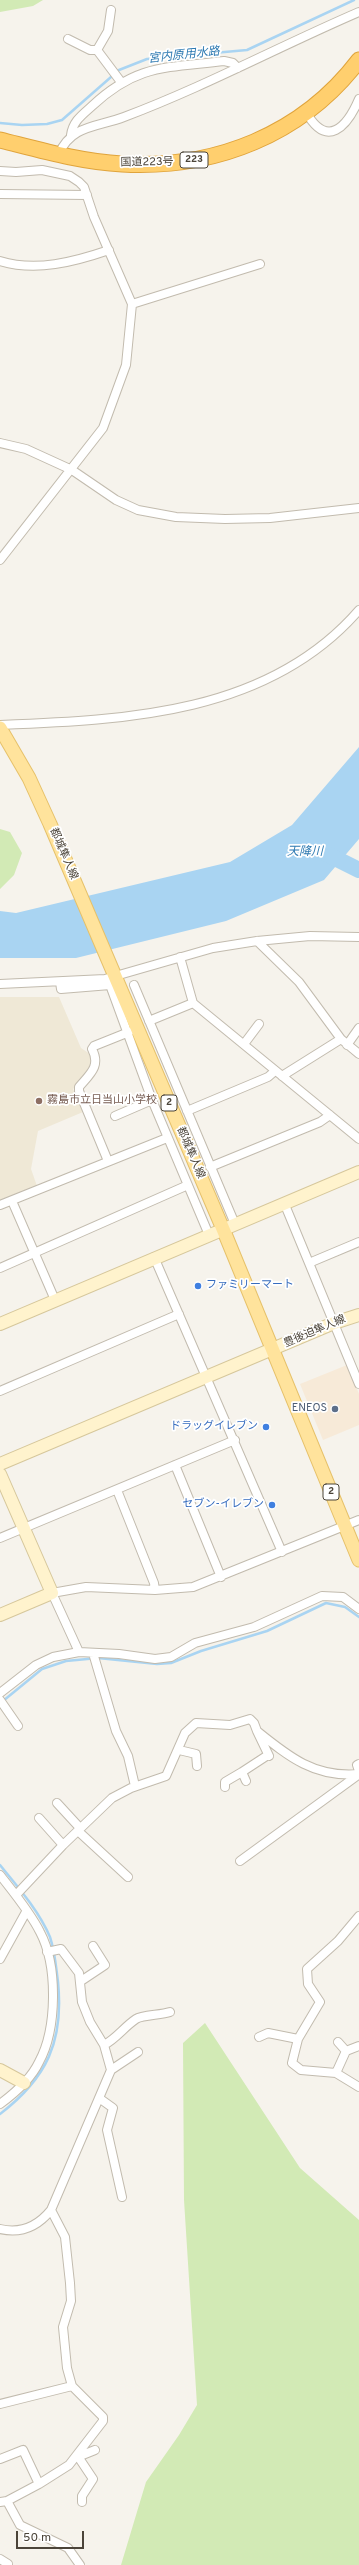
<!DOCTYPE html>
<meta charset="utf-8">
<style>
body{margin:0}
#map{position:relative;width:359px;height:2565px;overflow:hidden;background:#f6f3ec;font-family:Overpass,sans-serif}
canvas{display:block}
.scale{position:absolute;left:16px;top:2531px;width:68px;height:18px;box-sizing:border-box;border:2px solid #4b4439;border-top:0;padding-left:5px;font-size:12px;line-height:14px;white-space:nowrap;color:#4b4439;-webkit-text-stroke:3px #fff;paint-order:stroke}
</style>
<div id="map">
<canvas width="359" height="2565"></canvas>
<div class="scale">50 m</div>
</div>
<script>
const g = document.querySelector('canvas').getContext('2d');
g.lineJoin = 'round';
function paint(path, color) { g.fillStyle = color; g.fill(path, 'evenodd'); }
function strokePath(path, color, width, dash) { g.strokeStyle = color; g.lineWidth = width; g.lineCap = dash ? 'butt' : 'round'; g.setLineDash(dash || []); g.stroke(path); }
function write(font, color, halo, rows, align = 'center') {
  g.font = font + ' Overpass,"Noto Sans JP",sans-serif'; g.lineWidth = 3.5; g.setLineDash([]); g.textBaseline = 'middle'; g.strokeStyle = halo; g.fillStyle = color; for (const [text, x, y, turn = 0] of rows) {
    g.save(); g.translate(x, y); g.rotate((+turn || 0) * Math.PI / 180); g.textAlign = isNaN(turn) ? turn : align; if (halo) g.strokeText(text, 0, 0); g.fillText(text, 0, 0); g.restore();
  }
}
paint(new Path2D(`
 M347,1365L359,1394V1425L323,1440L300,1384Z`), '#f7ead8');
paint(new Path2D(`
 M0,997H59L81,1048L93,1056V1063L85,1077L73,1089L83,1112L38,1131L31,1169L37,1186L0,1200Z`), '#efe8d6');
paint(new Path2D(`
 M0,0H43L33,6L0,12Z
 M0,829L10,832L22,853L14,875L0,889Z
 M205,2023L300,2168L359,2220V2565H121L146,2482L179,2435L197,2405L184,2200L183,2043Z`), '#d2eab5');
paint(new Path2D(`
 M359,747V839L324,880L226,921L76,958H0V911L16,913L230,862L292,825Z`), '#a9d4f2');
strokePath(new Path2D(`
 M0,123L22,125L47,124L62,120L119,70L147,59L247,50L354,0
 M3,1701L42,1669L66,1661L98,1658L157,1664L171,1663L201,1651L267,1631L326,1603L345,1607L359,1617
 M0,1865C18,1887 39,1911 50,1937C55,1952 56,1967 58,1982C64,2041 47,2078 0,2114`), '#a9d4f2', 2.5);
strokePath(new Path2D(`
 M321,851L359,870`), '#a9d4f2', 16);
const street = new Path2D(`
 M111,10L108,31L97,50L121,82
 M68,39L90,50H97
 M306,112C327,149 347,127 359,99
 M71,135C73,121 82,115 92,106C137,64 166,68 224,61L233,63L238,68
 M59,154C71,125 98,127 124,117C204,87 280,46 359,12
 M0,171L16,172L42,170L70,176L79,182L84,187L94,217L132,304L126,365L103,428L0,560
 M0,194L87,195
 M0,261C36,272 74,262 109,250
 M132,304L260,264
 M0,443L26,449L72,470L116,500L138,510L176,517L225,519L270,518L359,508
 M0,725C127,720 269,714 359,610
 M257,941L299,982L341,1039L359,1054
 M180,957L193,1003L359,1139
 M60,982L61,989L110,985L152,1100L209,1235
 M0,984L105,979L213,948L257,941L310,936L359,937
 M134,985L235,1224
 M149,1021L193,1003
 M244,1044L259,1024
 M347,1045L359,1028
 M282,1076L341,1039
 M187,1111L268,1077L275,1071
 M115,1116L152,1100
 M108,1161L79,1091V1087C90,1074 101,1066 92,1049L94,1046L129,1032
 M210,1167L320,1122L330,1115
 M12,1201L55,1300
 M0,1205L167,1138
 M285,1205L309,1263L359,1242
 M154,1257L282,1552
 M309,1263L359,1384
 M0,1268L188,1185
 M0,1391L179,1314
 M175,1465L221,1577
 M117,1490L154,1583L155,1590
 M0,1538L235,1440
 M79,1652L52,1593L86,1587L155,1590L193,1587L359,1520
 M93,1653L116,1731L128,1756L135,1786
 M0,1693L36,1665L53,1657L79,1652L119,1654L155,1659L171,1657L195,1643L254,1627L322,1596L343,1597L359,1609
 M0,1700L18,1726
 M257,1731L269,1756
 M179,1750L196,1754L197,1766
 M359,1764L357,1765L359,1771
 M246,1781L242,1772L268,1755
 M225,1787V1782L242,1772
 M57,1803L80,1828
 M39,1818L63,1845
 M78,1831L128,1877
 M240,1861L358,1775
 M0,1875C14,1893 30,1912 40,1932C58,1966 57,2029 39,2062C31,2079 15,2093 0,2104
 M16,1895L63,1845L112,1798L131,1788L166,1776L185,1733L196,1723L230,1725L250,1719L254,1723L257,1731C289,1757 315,1778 359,1774
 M359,1916L338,1941L307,1969L308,1984L320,2002L298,2039L292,2063L301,2070L336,2073L359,2087
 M0,1959L26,1912
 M81,1981L105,1965L93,1946
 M259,2037L268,2033L298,2039
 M338,2042L346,2051
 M104,2045C117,2038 124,2027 136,2019C142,2015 161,2015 170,2012
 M111,2070L138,2052
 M336,2073L346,2051L359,2046
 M99,2098L113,2108L107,2130L122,2197
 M0,2229C21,2234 38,2226 51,2210L111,2070L104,2045L90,2022L82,2002L79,1973L61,1949L47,1952
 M0,2404L72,2386
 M77,2455L93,2479L82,2496V2502
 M80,2456L95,2450
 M0,2459L23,2450L39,2484L7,2501L0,2502
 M39,2484L69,2465L103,2421V2417L72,2386L67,2368L63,2327L71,2301L70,2283L65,2237L51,2210
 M7,2501L20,2525L68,2548L80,2565
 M0,2559L8,2564`);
const secondary = new Path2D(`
 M0,1324L359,1172
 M0,1464L334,1323L359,1315
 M0,1474L52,1593L0,1615
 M0,2070L24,2083`);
const primary = new Path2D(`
 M0,728L29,778L50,824L223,1229L359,1560`);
const highway = new Path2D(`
 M0,140C40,150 81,162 122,164C215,169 302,135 359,60`);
strokePath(street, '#c2bbae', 10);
strokePath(secondary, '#d6c79b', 14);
strokePath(primary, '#e6c16a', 15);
strokePath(highway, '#e0a43c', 17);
strokePath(street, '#fff', 8);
strokePath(secondary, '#fff3cd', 12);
strokePath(primary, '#ffe39c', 13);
strokePath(highway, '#ffcf6e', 15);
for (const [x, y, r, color] of [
 [39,1101,4,"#8d6e63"],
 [198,1286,4,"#3f7fe0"],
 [335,1409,4,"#5c6f8a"],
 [266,1427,4,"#3f7fe0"],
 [272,1505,4,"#3f7fe0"]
]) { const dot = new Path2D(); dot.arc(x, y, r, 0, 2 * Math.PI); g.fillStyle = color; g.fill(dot); strokePath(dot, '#fff', 1.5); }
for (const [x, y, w] of [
 [194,160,28],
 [169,1103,16],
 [331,1492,16]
]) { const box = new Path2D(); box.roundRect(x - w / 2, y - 8, w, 16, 3); g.fillStyle = '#fff'; g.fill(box); strokePath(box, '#4b4439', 1); }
write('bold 10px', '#4b4439', null, [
 ["223",194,160],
 ["2",169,1103],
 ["2",331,1492]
]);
write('11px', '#4b4439', '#fff', [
 ["国道223号",147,163,-1],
 ["都城隼人線",63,854,67],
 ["都城隼人線",190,1153,67],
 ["豊後迫隼人線",315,1332,-23]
]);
write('11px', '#785e54', '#fff', [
 ["霧島市立日当山小学校",47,1101]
], 'left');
write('11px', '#366cbe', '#fff', [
 ["ファミリーマート",206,1286,"left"],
 ["ドラッグイレブン",258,1427],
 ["セブン-イレブン",264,1505]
], 'right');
write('11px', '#4e5e75', '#fff', [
 ["ENEOS",327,1409]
], 'right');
write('italic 12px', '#2e7ab2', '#fff', [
 ["宮内原用水路",184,56,-6],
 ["天降川",305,853]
]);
</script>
